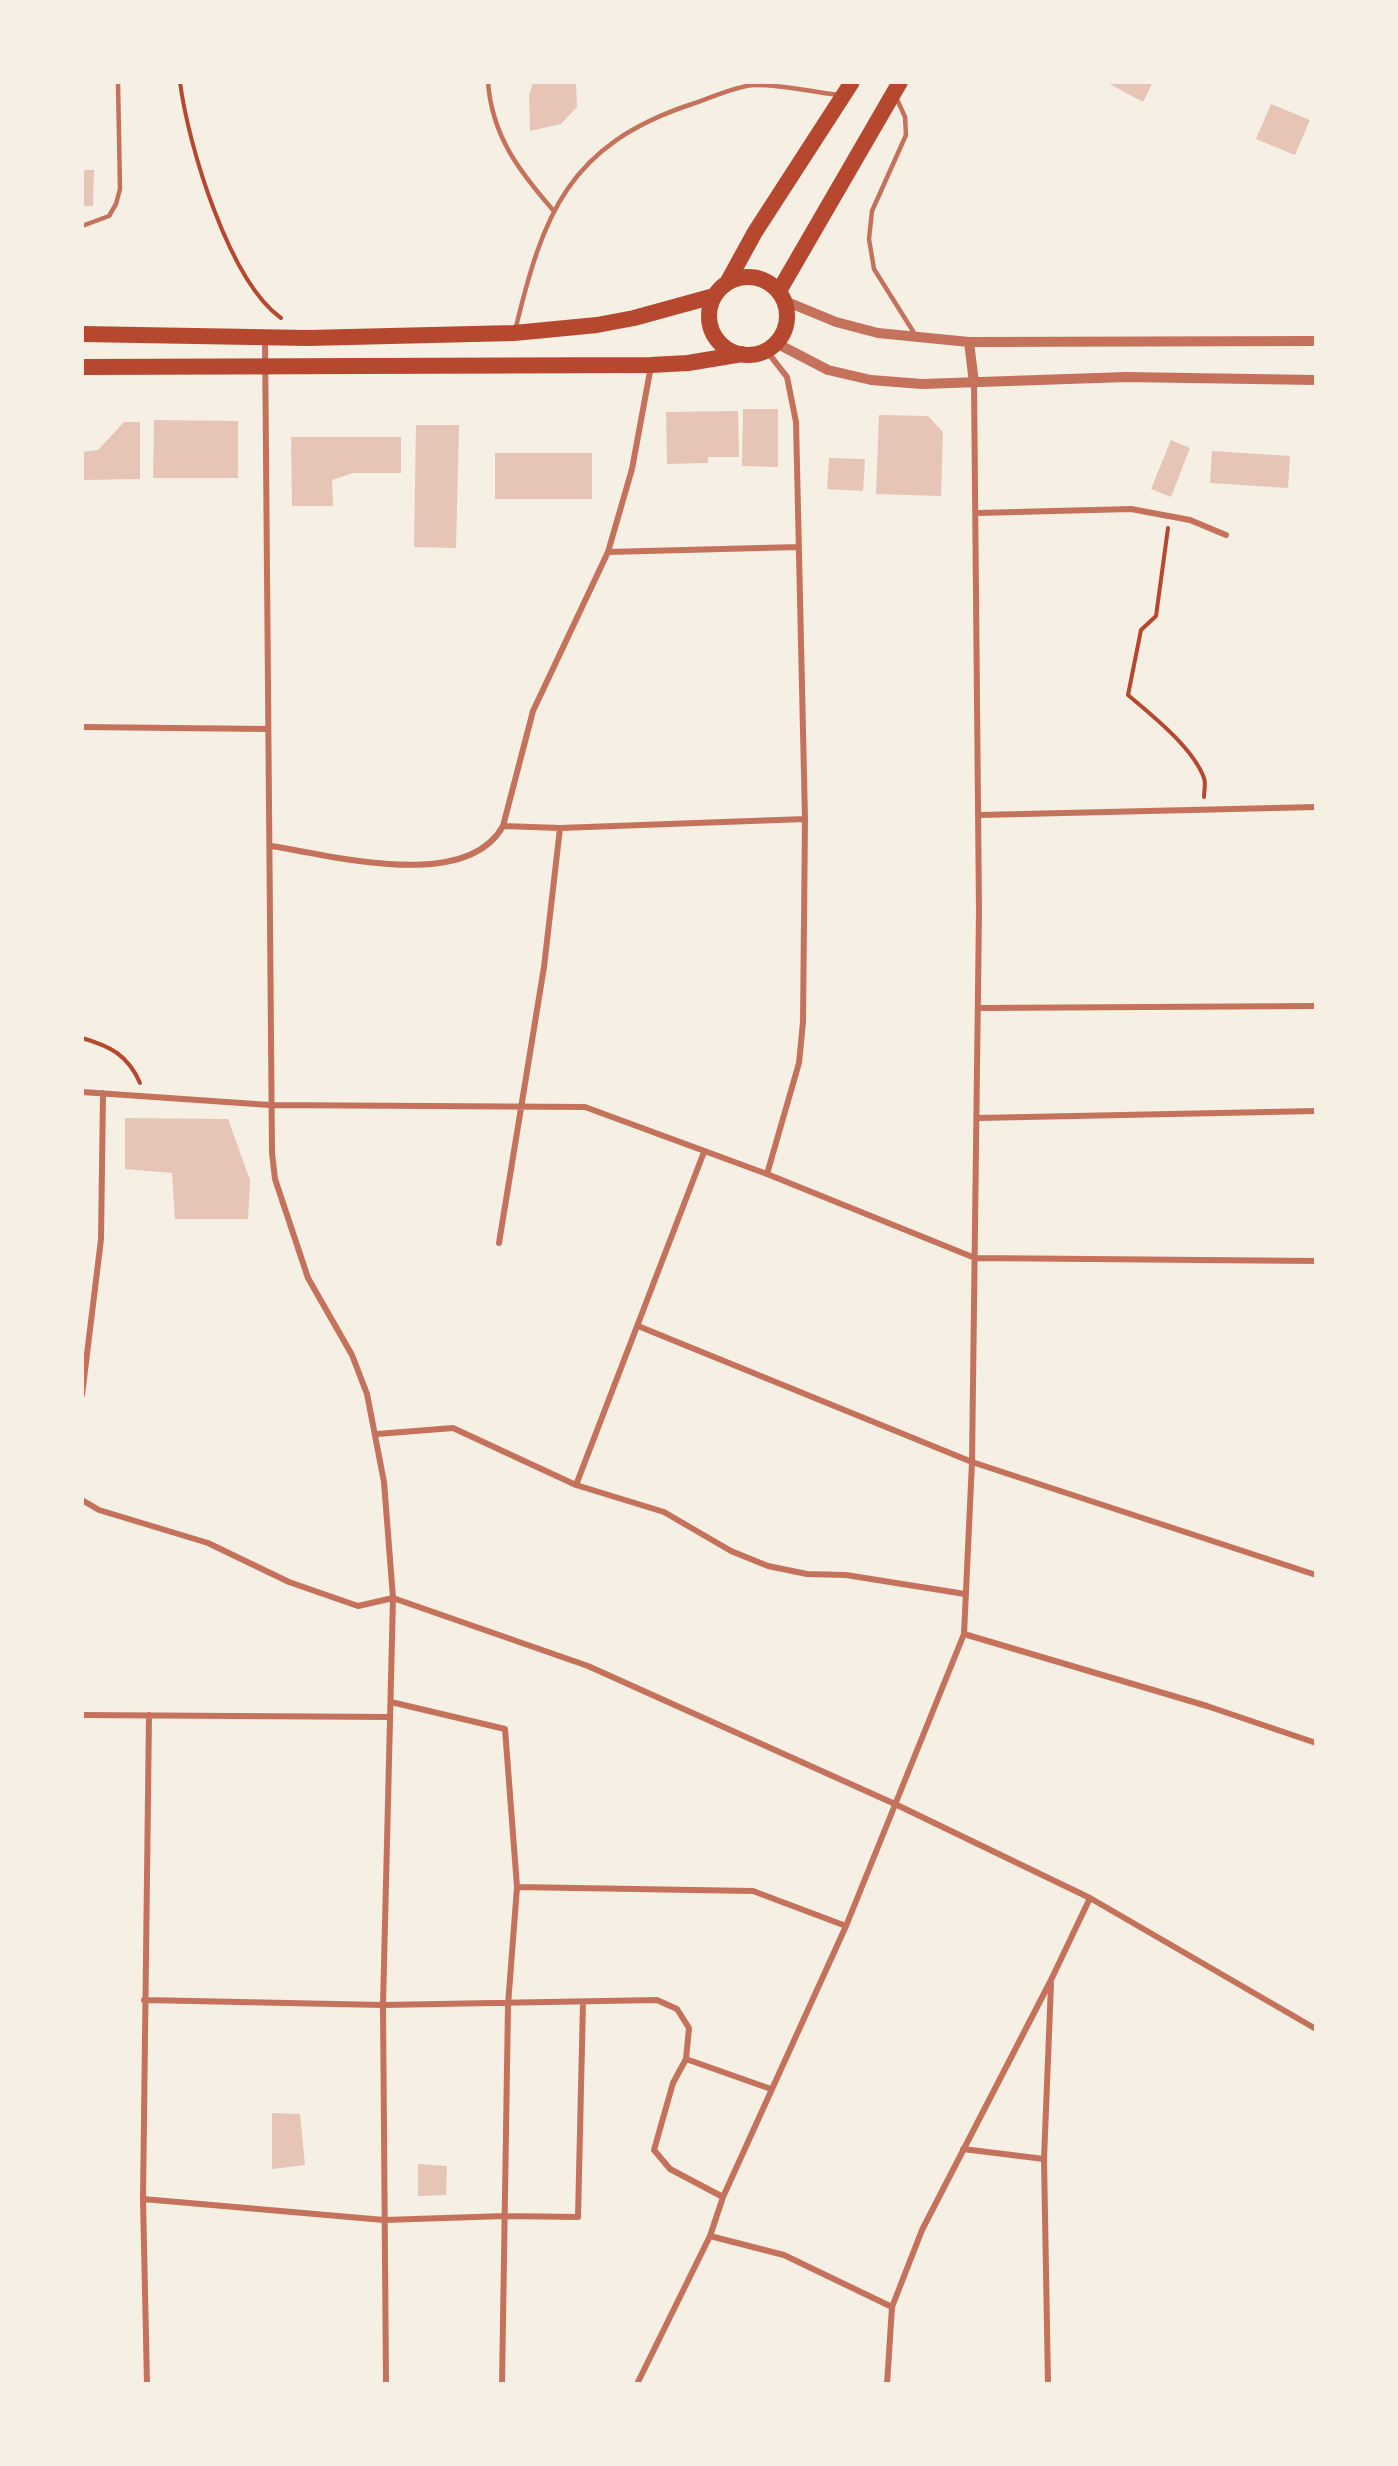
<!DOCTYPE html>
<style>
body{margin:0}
#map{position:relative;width:1398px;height:2466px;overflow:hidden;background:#f6efe4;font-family:Poppins,sans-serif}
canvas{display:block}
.frame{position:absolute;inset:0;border:84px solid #f6efe4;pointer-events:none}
</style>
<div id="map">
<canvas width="1398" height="2466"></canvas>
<div class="frame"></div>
</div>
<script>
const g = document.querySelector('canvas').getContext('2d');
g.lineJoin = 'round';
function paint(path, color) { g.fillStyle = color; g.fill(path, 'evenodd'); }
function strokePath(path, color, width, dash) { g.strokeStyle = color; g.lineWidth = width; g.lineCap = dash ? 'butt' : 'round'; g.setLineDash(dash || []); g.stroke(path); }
paint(new Path2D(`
 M533,82H576L577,107L561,124L530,131L529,95Z
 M1106,82H1153L1143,102Z
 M1271,104L1310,120L1295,155L1256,139Z
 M82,170H94L93,206H82Z
 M743,409H778V467L742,466Z
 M738,411L739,457H708V463L667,464L666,412Z
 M879,415L928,416L943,432L941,496L876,494Z
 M154,420L238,421V478H153Z
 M124,422H140V479L82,480V452L98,450Z
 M416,425H459L456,548L414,547Z
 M291,437H401V473H353L332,480L333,506H292Z
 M1171,440L1190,448L1171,497L1151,489Z
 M1212,451L1290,456L1288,488L1210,483Z
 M495,453H592V499H495Z
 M829,458L865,459L863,491L827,489Z
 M125,1118L228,1119L250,1180L248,1219H175L172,1173L125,1169Z
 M272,2113L300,2114L305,2165L272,2169Z
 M418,2164L447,2166L446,2195L418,2196Z`), '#e6c5b7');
strokePath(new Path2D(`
 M180,82C188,145 229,281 281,318
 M1168,528L1156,616L1141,630L1128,695C1153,716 1193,748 1204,778C1206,783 1204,792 1204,797
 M82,1038C110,1046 128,1055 140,1083`), '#b5482f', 4);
strokePath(new Path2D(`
 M488,82C492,136 519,171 553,210
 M896,97L905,117L906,135L872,211L869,239L874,269L916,336
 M82,226L109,216L116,204L120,189L118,82
 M515,331C543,214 568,145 692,104C711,98 733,87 753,85C780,84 812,92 839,95`), '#c5725c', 4.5);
strokePath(new Path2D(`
 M265,339L272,1153L275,1179L308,1278L352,1355L367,1394L384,1482L393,1598L383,2005L386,2384
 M766,350L787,377L796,422L805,819L803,1022L799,1063L767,1174
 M977,513L1131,509L1190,520L1226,535
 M608,552L798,547
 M82,727L267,729
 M980,815L1316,807
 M503,826L560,828L805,819
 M271,846C331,855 466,893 503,826L533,711L608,552L632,469L651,366
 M978,1008L1316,1006
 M82,1092L270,1105L585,1107L767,1174L975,1258L1316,1261
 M977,1118L1316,1111
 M499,1243L544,967L560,828
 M638,1326L972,1462L1316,1575
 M82,1395L101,1239L103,1093
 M377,1434L453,1428L576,1485L664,1512L731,1551L768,1566L807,1574L846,1575L965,1594
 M576,1485L704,1152
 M82,1500L99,1510L208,1543L289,1582L358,1606L393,1598L588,1666L895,1804L1090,1898L1316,2029
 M964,1634L1207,1706L1316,1743
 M391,1702L505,1729L517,1887L508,2005L502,2384
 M82,1715L390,1717
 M517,1887L753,1891L846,1926
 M144,2000L383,2005L657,2000L677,2009L689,2028L686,2059L673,2083L654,2150L670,2169L723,2197
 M686,2059L771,2089
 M963,2149L1044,2159
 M143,2199L384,2220L505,2216L578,2217L583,2002
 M710,2236L784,2255L892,2307
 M147,2384L143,2199L149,1715
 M637,2384L710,2236L723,2197L846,1926L964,1634L972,1462L979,912L974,383
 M887,2384L892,2307L922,2230L1051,1980L1090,1898
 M1048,2384L1044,2159L1051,1984`), '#c5725c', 6);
strokePath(new Path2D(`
 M785,301L836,322L878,333L969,342L1316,341
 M969,342L974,383
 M776,343L828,370L871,380L922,384L1126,377L1316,380`), '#c5725c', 10);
strokePath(new Path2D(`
 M709 316a39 39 0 1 1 78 0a39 39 0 1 1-78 0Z
 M727,283L755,232L852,82
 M779,291L900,82
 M82,334L308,338L514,333L597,325L634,318L714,296
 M82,367L651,365L688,363L742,354`), '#b5482f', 16);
</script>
